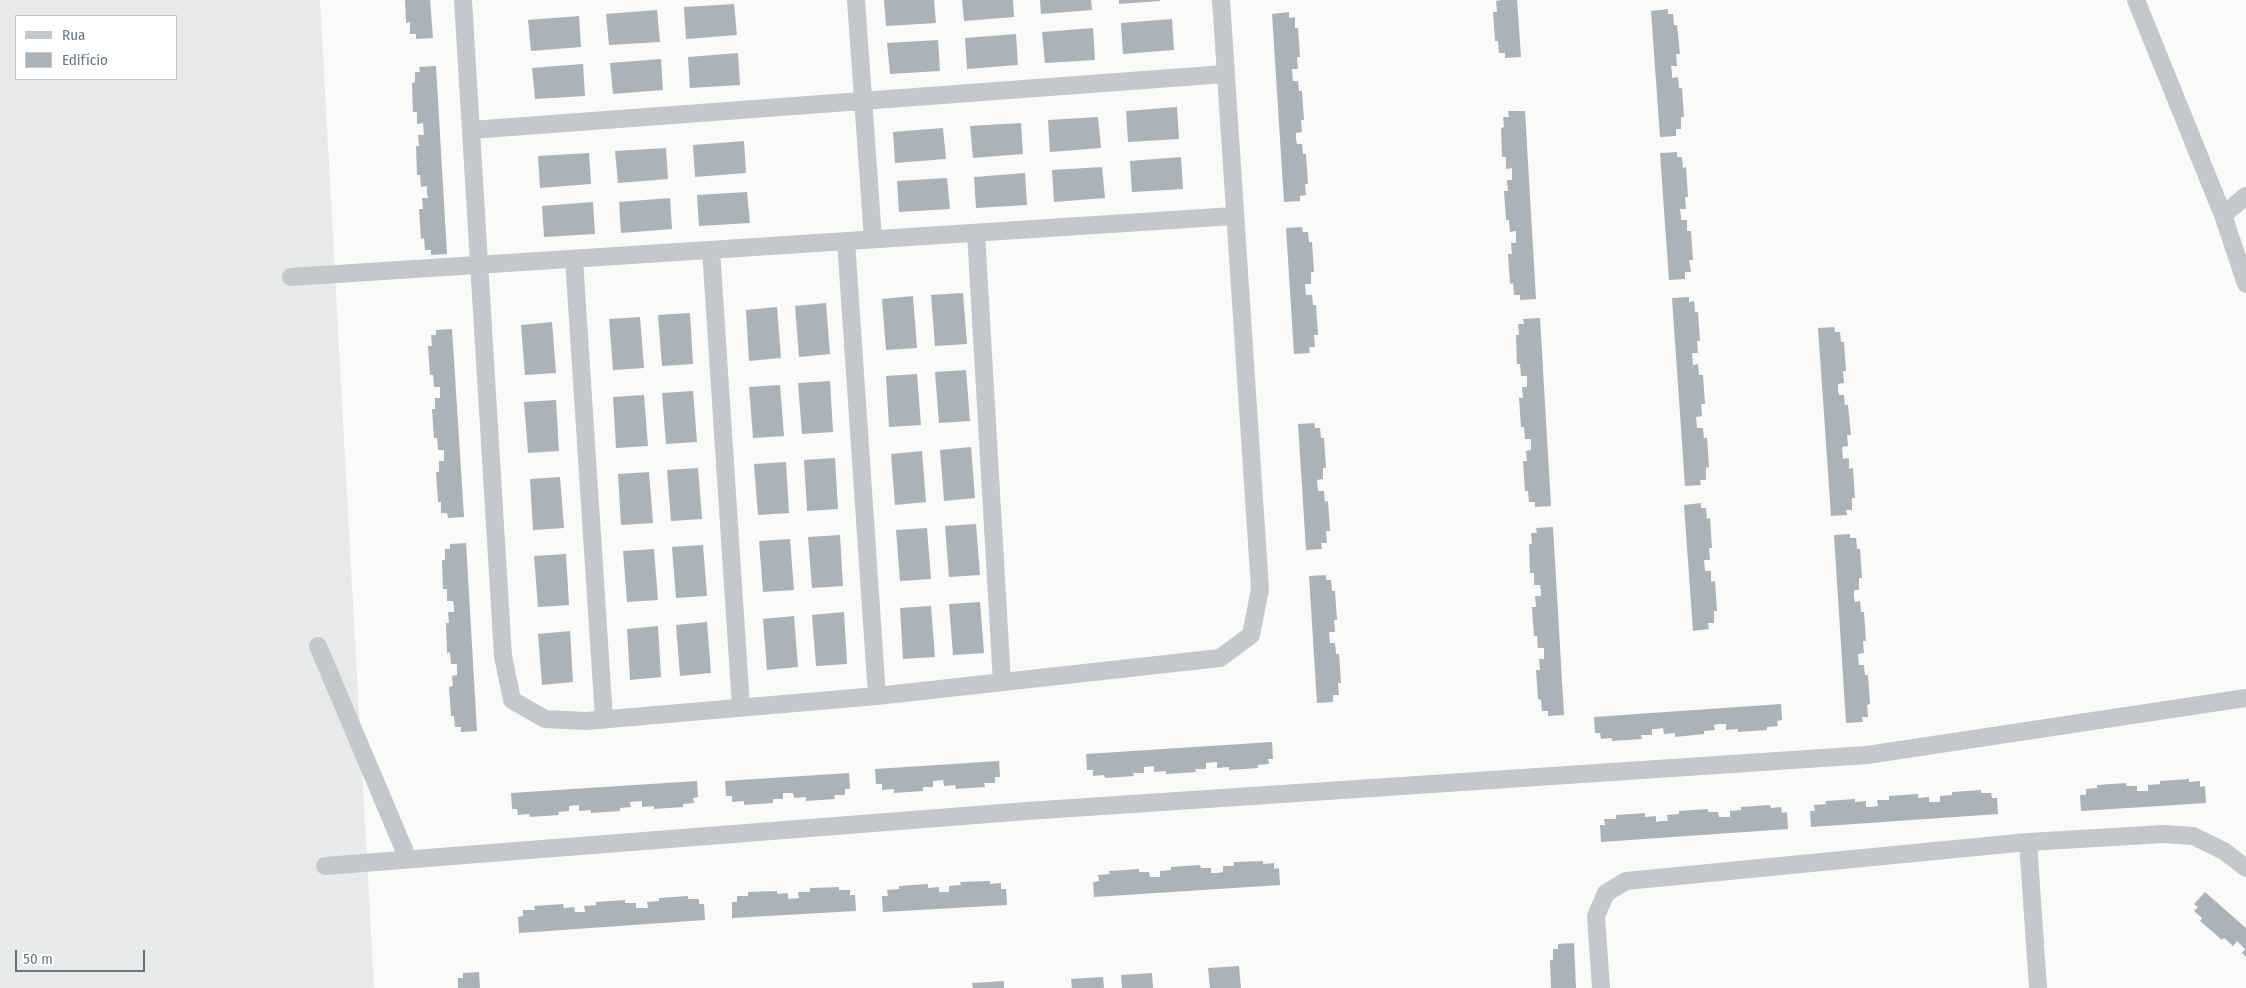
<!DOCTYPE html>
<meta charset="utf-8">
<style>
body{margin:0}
#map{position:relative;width:2246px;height:988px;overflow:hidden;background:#fafaf8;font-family:"Fira Sans Condensed",sans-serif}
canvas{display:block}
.legend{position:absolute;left:15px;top:15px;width:162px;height:65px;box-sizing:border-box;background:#fff;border:1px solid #c1c8cd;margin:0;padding:6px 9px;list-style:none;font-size:15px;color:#657683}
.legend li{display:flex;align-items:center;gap:10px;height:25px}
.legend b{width:25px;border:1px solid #c1c8cd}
.scale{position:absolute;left:15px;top:950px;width:130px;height:22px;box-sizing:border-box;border:2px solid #657683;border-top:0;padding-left:6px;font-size:15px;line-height:18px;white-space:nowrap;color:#657683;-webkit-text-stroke:4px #fff;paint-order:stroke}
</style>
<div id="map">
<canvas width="2246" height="988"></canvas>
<ul class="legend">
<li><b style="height:6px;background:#c3c8cc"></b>Rua</li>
<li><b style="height:14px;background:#aab3b9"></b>Edifício</li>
</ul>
<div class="scale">50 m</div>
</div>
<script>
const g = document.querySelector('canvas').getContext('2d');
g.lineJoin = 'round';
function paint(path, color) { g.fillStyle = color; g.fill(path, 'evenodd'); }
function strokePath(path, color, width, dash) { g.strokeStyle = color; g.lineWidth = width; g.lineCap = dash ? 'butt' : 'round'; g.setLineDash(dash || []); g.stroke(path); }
paint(new Path2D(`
 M0,0H320L374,988H0ZM16,16H176V79H16Z`), '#e8e9e9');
paint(new Path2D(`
 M405,0H430L433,38L416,39V34H410V22L406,23Z
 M884,0H934L936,23L886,26Z
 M962,0H1013L1014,17L964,21Z
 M1040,0H1091L1092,10L1041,14Z
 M1119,0H1160V1L1119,4Z
 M1501,0H1517L1521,57L1505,58V53H1499L1498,41H1495L1493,12H1497L1496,1Z
 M734,4L737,35L686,39L684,7Z
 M1668,9V14H1673L1674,25H1677L1680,54H1676L1677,66H1671L1672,73V78L1678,77L1679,88H1682L1684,117H1681V129H1676V136L1660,137L1651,11Z
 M657,10L660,42L609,45L606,14Z
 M1289,12V18L1295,17V28H1298L1300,57H1297L1298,69H1292L1293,81H1298L1299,91H1302L1304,120H1301L1302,132L1296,133V139L1297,144H1302L1303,154H1306L1308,184H1305L1306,195L1300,196V201L1284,202L1272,14Z
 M579,16L581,47L531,51L528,20Z
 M1172,19L1174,50L1123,54L1121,23Z
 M1093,28L1095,60L1045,63L1042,32Z
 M1016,34L1018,65L967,69L965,38Z
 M938,40L940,71L890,74L887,43Z
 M738,53L740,85L690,88L688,57Z
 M661,59L663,90L613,94L610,63Z
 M583,64L585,96L535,99L532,68Z
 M436,66L447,254L431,255V250H425L424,238L421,239L419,209H423L422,198H428L427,193V186L421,187L420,175H417L416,146H419L418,135H424L423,123L417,124V112H413L412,83L415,82V72H420L419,67Z
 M1177,107L1179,139L1128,142L1126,111Z
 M1508,111H1525L1536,299L1520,300V295H1514L1513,283L1510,284L1508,254H1512L1511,243H1516V231L1510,232L1509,220H1506L1504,191H1508L1507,180H1512V168L1506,169V157H1502L1501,128L1504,127L1503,117H1509Z
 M1098,117L1101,148L1050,152L1048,120Z
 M1021,123L1023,154L973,158L970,126Z
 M943,128L946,159L895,163L893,132Z
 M744,141L746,173L695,177L693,145Z
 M666,148L668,179L618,183L615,151Z
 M1677,152V157H1682L1683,168L1686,167L1688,197H1685L1686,209H1680L1681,216V220H1687V231H1691L1693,260H1689L1691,272H1685V279L1669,280L1660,153Z
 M589,153L591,184L540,188L538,156Z
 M1181,157L1183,189L1132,192L1130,161Z
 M1102,167L1105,198L1054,202L1052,170Z
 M1025,173L1027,205L976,208L974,177Z
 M947,178L950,209L899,212L897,181Z
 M747,192L750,223L699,226L697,195Z
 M670,198L672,229L621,233L619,202Z
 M593,202L595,234L544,237L542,206Z
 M1302,227L1303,232H1308L1309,242H1312L1314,272H1311V284H1305L1306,295H1312L1313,305H1316L1318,335H1314L1315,347H1309L1310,353L1294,354L1286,228Z
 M963,293L967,344L935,346L931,295Z
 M913,296L917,348L886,350L882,299Z
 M1689,297V302L1694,301L1695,312H1698L1700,341H1697L1698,353H1692L1693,365L1698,364L1699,375H1703L1705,404H1701L1702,416L1696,417L1697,428H1703L1704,438H1707L1709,467L1706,468V480H1700L1701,485L1685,486L1672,298Z
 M826,303L830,354L799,357L795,306Z
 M777,307L781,358L749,361L746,310Z
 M690,313L693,364L662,366L658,315Z
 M640,317L644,368L613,370L609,319Z
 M1540,318L1551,506L1535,507V502H1529L1528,491H1525L1523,461H1527L1526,451L1531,450V439H1525L1524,427H1521L1519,398H1523L1522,387H1527V376H1521L1520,364H1517L1516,335H1519L1518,324H1524L1523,319Z
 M552,322L556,373L525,375L521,325Z
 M1834,327L1835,332H1840L1841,342H1844L1846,371H1843L1844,383L1838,384V390L1839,395H1844L1845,405H1848L1851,435H1847L1848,446L1842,447L1843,459L1849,458V469L1853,468L1855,498H1852V510H1846L1847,515L1831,516L1818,328Z
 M452,329L464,517L448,518L447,513H441V502H438L436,472H439V461H444V450H438L437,438H434L432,409H435V398H440V387H434L433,375H430L428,346H432L431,335H436V330Z
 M966,370L970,421L939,423L935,372Z
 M917,374L921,425L889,427L886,376Z
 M830,381L833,432L802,434L798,383Z
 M780,385L784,436L753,438L749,387Z
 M693,391L697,442L666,444L662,393Z
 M644,395L648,446L616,448L613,397Z
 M556,400L559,451L528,453L524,402Z
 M1314,423L1315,428H1320L1321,438H1324L1326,468H1323V479L1317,480L1318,491H1324L1325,502L1328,501L1330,531H1326L1327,543H1321L1322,549L1306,550L1298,424Z
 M971,447L975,498L944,501L940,450Z
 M922,451L926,502L895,505L891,454Z
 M835,458L838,509L807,511L804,460Z
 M786,462L789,513L758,515L754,464Z
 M698,468L702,519L671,521L667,470Z
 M649,472L653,523L621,525L618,474Z
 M560,477L564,528L533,530L530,479Z
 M1701,503V508H1706L1707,519L1710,518L1712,548H1709L1710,560H1704L1705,571H1711V582L1715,581L1717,611H1714V623H1708L1709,629L1693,631L1684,505Z
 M976,524L980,575L949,577L945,526Z
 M1553,527L1564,715L1548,716V711H1542L1541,700L1538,699L1536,670H1540L1539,659H1544V648H1538L1537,636H1534L1532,607H1536L1535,596H1541V591L1540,585H1534V573H1530L1529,544H1532L1531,533H1537L1536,528Z
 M927,528L931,579L900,581L896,530Z
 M1850,534V538H1856L1857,549H1860L1862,578H1859V590H1854V597L1855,602L1860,601L1861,612H1864L1866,641H1863L1864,653L1858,654L1859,665H1864L1865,675H1868L1870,704L1867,705L1868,717H1862L1863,722L1846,723L1834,535Z
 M840,535L843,586L812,588L808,537Z
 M790,539L794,590L763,592L759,541Z
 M466,543L477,731L461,732V727H455L454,716H451L449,687L453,686L452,676L457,675V664H451L450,652L447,653L446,623H449L448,612H454V607L453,601H447V589H443L442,560H445V549H450V544Z
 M703,545L707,596L676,598L672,547Z
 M654,549L658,600L627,602L623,551Z
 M566,554L569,605L538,607L534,556Z
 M1326,575V580H1331L1332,591H1335L1337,620H1334L1335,632H1329L1330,643H1335L1336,654H1339L1341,683H1338L1339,695H1333V702L1317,703L1309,576Z
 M980,602L984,653L953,655L949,604Z
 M931,606L935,657L903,659L900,608Z
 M844,612L847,664L816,666L812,615Z
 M794,616L798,667L767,670L763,619Z
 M707,622L711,673L680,676L676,625Z
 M658,626L661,677L630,680L627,629Z
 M570,631L573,682L542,685L538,634Z
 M1781,704L1782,720L1777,721L1778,726L1767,727V730L1738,732V729L1726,730V724H1719L1714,725L1715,730L1704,731V734L1675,737V733L1664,734L1663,728L1657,729H1652V735H1641L1642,739L1612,741V738L1601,739L1600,733H1595L1594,717Z
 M1272,742L1273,759H1268L1269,764L1258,765V768L1229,770V767L1217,768V762L1206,763V769H1195L1196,772L1166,774V771L1154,772V766L1144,767V773H1133L1134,776L1105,778L1104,775L1093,776V770H1087L1086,754Z
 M999,761L1000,777H995V783H984L985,787L956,789L955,785L944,786L943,780L933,781V787H923V791L894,793V789L882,790V784H876L875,769Z
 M849,773L850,789H845V795H834L835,799L806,801V797L794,798L793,793H783V799H773V803L744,805V801L732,802V796H726L725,781Z
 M2189,779V782L2200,781V787L2205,786L2206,803L2081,811L2080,795H2086V789L2097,788V785L2126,783V786H2137V791H2148V785L2160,784V781Z
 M697,781L698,797L693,798L694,803L683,804V807L654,809V806L642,807V801L630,802L631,807L620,808V811L591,813V810L579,811V805L569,806V811L558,812L559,815L530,817L529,814L518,815L517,809H512L511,793Z
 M1981,790V793H1991L1992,798H1997L1998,814L1811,827L1810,811H1815L1814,805L1826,804V801L1855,799V802L1866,801V807H1871L1878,806L1877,800H1889V796L1918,794V798L1929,797V802H1940V796L1952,795V792Z
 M1770,805L1771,808L1781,807L1782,813L1787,812L1788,829L1601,842L1600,825H1605L1604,819H1616V815L1645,813V817L1656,816V822L1661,821H1668L1667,815L1679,814V811L1708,809V812H1718L1719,817H1730V811L1741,810V807Z
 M1263,861V864L1274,863V869L1279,868L1280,885L1094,897L1093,882L1099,881L1098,875L1110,874L1109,871L1139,869V872H1149L1150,877H1160V871L1171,870V867L1200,865L1201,868H1211V873H1217L1223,872V866H1234V862Z
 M990,881V884L1001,883V889H1006L1007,905L883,912L882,896H888L887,890L899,889V886L928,884V888L939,887V892H949V886L961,885L960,882Z
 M839,887V890H850V895H855L856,911L732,918V902H737V896H748V892L777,891V894L788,893V899L799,898L798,892H810V888Z
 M2205,892L2246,928V957L2242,953L2245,949L2237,941L2233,946L2224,938L2222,940L2200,921L2202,918L2194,911L2198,907L2194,904Z
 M688,896V899H699V904H704L705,920L519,933L518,917L523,916V910H535L534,906L563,904L564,908L574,907L575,912H585L584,906L596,905V902L625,900V903H636V908H648L647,902L659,901V898Z
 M1574,943L1576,988H1551L1550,960H1553V949H1558V944Z
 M1239,966L1241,988H1210L1208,968Z
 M479,972L480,988H458V978H463V973Z
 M1152,973L1153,988H1122L1121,975Z
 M1103,977L1104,988H1072L1071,979Z
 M1004,981V988H973L972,983Z`), '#aab3b9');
strokePath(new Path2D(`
 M463,0L503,656L512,700L545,719L586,721L877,696L1220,658L1251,635L1260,589L1221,0
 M856,0L873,239
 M2136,0L2223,215L2246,284
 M471,130L1225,74
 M2223,215L2246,196
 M976,233L1002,682
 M846,241L877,696
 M711,250L741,707
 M574,259L604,719
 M291,277L1234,216
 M318,646L408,859
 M2028,842L2038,988
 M325,866L1027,811L1867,755L2246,698
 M1601,988L1596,916L1606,893L1626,881L2028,842L2164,834L2193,836L2224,851L2246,868`), '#c3c8cc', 18);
</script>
